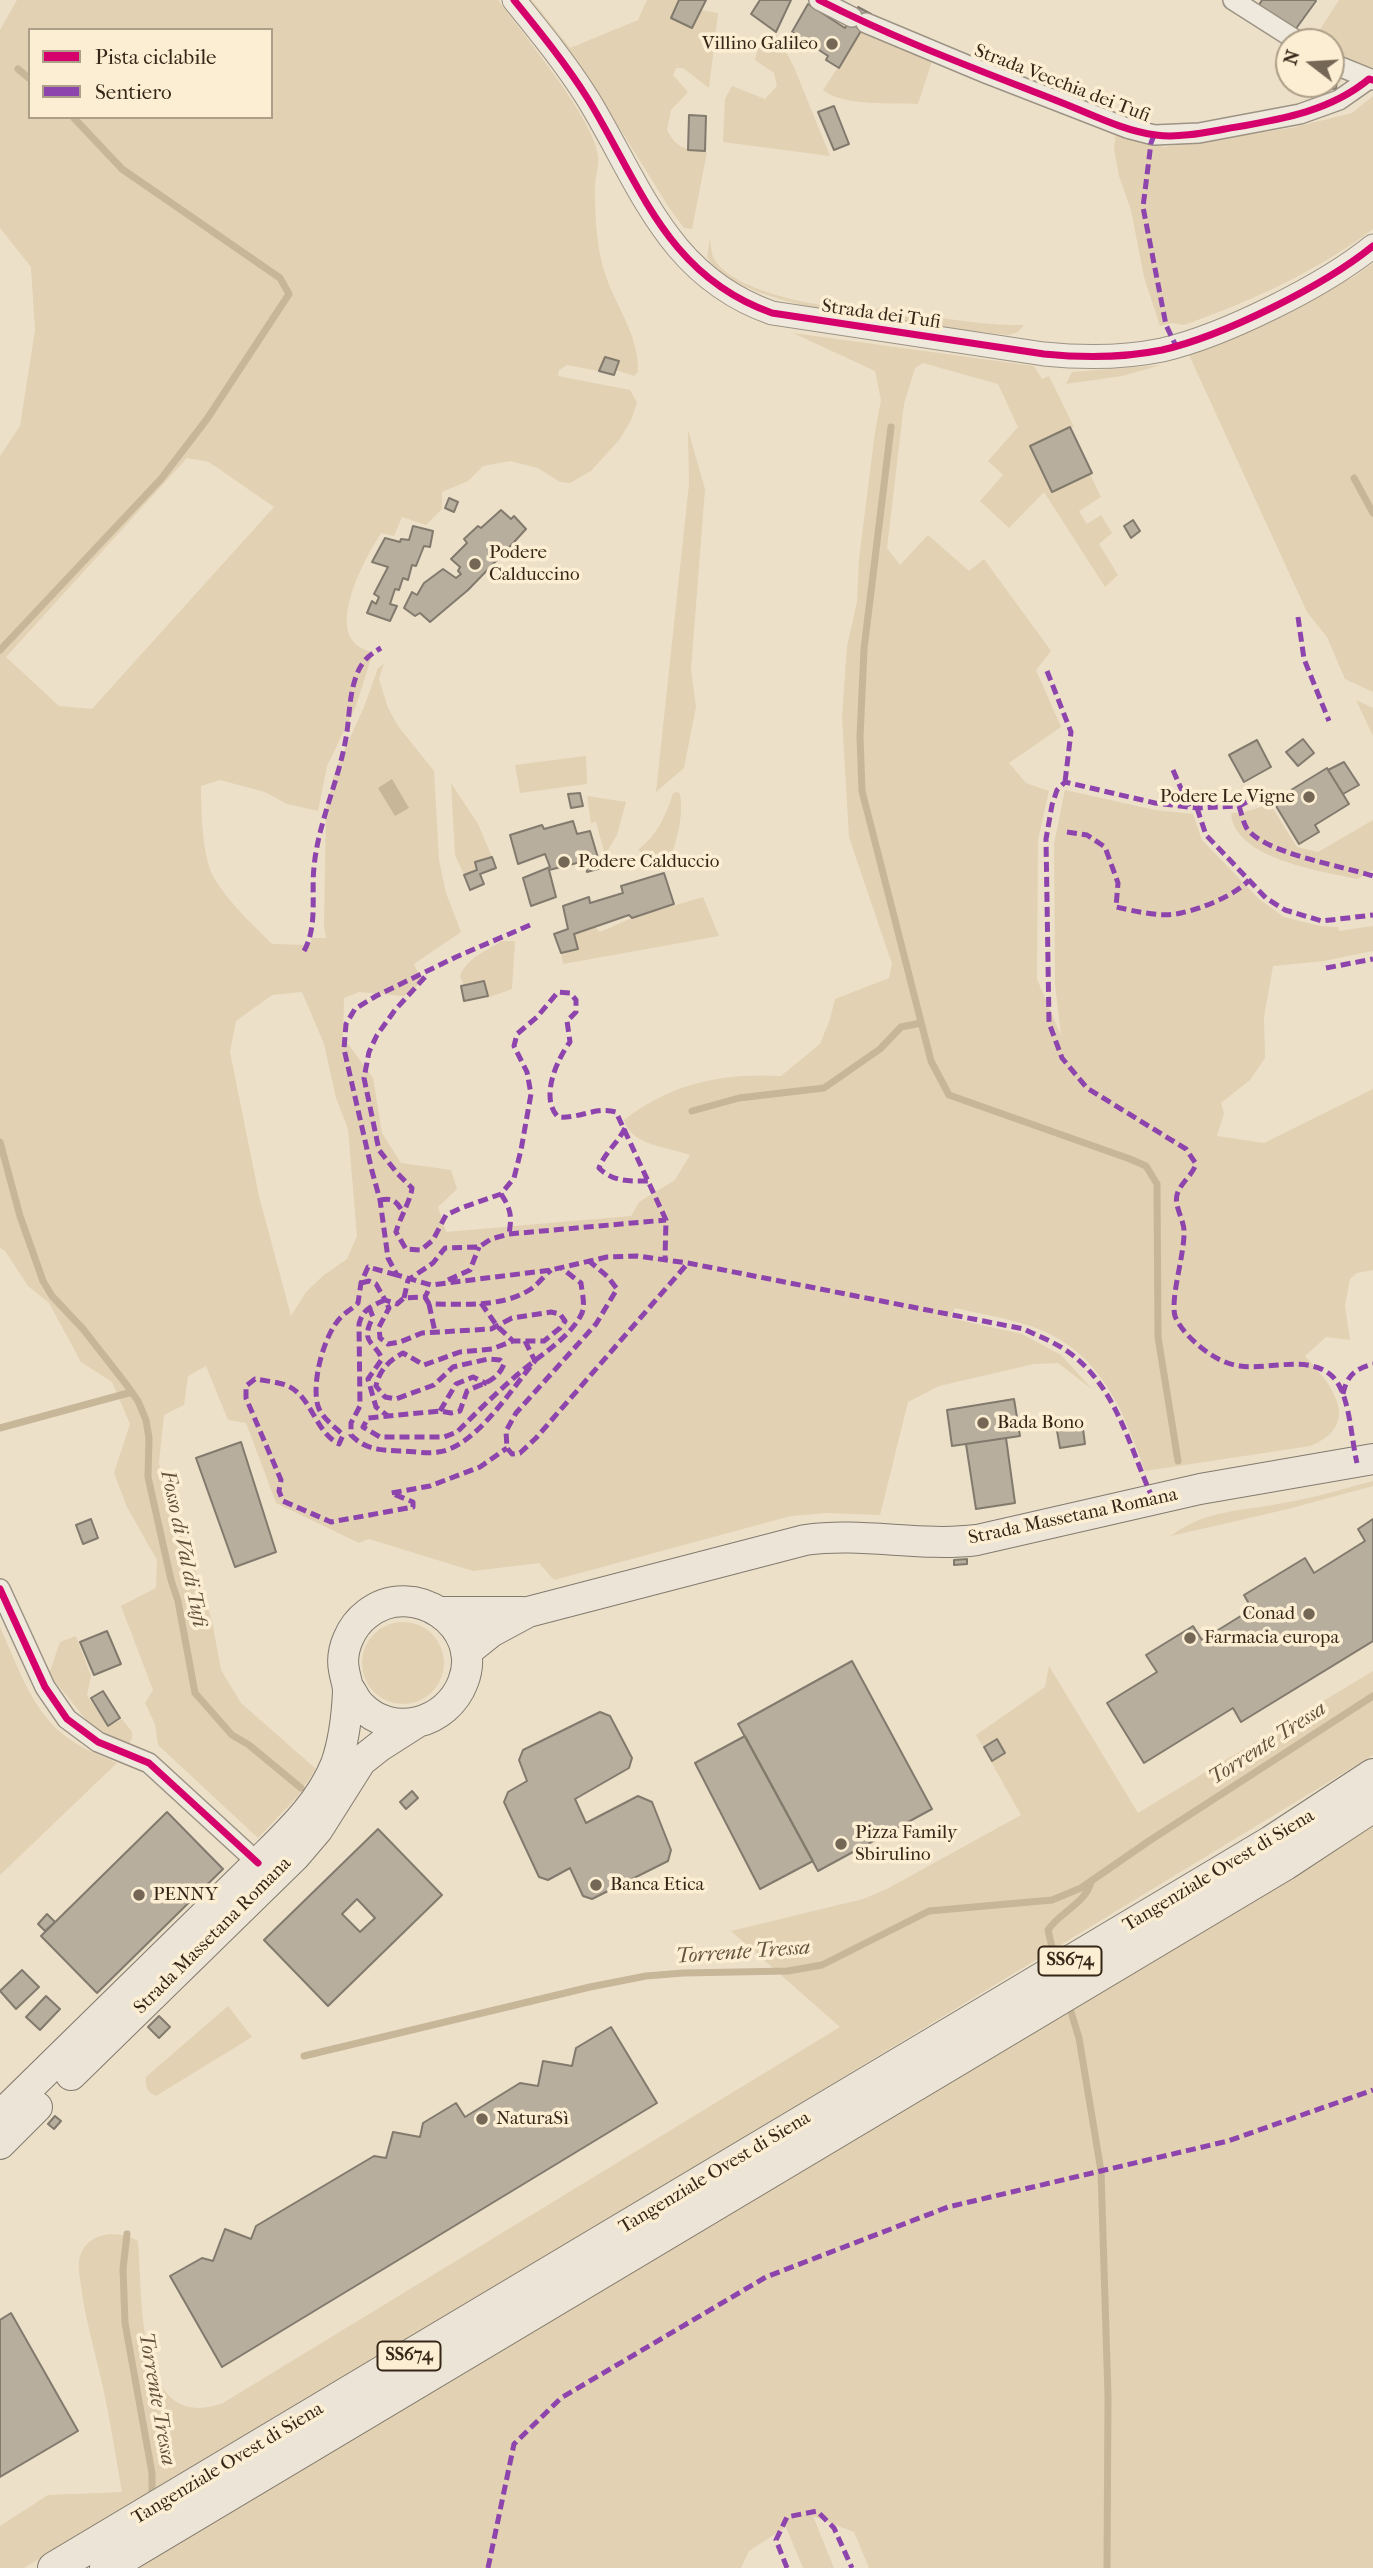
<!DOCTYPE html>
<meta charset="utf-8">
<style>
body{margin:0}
#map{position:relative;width:1373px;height:2568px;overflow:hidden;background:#ece0c9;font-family:"IM FELL French Canon",serif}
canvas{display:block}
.legend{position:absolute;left:28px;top:28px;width:245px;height:91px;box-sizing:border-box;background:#fceed3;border:2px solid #ac9e88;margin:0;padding:9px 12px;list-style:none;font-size:21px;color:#352617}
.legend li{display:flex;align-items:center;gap:14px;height:35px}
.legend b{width:35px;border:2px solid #ac9e88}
.north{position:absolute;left:1275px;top:28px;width:70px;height:70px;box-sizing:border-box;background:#fceed3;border:2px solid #ac9e88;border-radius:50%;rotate:287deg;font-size:19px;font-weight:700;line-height:28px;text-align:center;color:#352617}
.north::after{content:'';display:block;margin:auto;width:24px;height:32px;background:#756755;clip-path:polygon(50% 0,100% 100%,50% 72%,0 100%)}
</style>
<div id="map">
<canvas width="1373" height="2568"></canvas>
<ul class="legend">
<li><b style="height:9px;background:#d6006c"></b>Pista ciclabile</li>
<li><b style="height:9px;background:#8e44ad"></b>Sentiero</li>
</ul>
<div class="north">N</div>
</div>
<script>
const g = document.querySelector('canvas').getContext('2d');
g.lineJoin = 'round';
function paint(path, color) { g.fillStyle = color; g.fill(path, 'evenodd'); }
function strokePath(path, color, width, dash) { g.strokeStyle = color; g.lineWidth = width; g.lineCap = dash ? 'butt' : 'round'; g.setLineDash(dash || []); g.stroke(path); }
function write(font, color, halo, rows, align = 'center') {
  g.font = font + ' "IM FELL French Canon",serif'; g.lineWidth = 7; g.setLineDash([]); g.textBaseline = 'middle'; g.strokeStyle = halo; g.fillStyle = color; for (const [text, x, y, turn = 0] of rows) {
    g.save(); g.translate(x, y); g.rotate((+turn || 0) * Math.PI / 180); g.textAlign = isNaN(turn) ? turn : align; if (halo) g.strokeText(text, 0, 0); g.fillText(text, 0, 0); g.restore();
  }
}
paint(new Path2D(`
 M17,0H498C522,33 595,120 598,156C599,167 595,178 595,188C595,214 596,242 603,267C613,304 639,332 638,372L634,376L616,370L619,362L599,371L567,365L559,370L558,376L630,390L637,403L631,420L620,439L591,471L570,483L560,482L538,468L510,461L483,466L468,481L442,492V509L426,525L402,517L394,536L381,533C364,560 318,642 373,652L356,706L327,766L318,811L287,804L265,792L220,780L201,786C201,810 202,857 214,878C229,903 252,924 272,944L310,945L312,938H326L324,925L326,810L335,771L364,707L378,668L384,664L379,679L388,708L398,726L434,771L439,860L446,893L461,932L414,964L422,982L404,996L359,992L344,998L343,1037L373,1078L382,1133L401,1163L451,1170L457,1189L438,1207L446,1232L631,1216L639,1202L675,1180L690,1155C668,1147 632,1146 624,1120C672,1083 721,1073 781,1076L820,1044L830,1019L835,999L889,978L892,964L849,837L842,717L847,646L857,602L859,559L875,432L881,400L875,371L793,333L1034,366L1042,379L1049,376L1074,427H1070L1052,492L1090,474L1101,497L1079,511L1087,524L1101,515L1112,533L1099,544L1118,575L1105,587L1044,492L1009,528L980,501L1003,475L988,461L1018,427L998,384L923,363L915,368L904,404L887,548L900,565L928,535L969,571L984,559L1051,651L1036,670L1061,727L1009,763L1026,783L1049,791L1038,840L1037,979L1061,1036L1055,984L1054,844L1065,790L1155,810L1193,814L1202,840L1260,900L1284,917L1320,926L1338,927L1339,931L1373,926V951L1324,961L1273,966L1264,1017L1265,1058L1250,1080L1221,1103L1224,1113L1217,1136L1264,1143L1373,1089V1270L1357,1273L1350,1279L1345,1306L1350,1340L1326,1337L1305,1356C1331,1384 1364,1424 1310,1446L1145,1471C1122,1406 1097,1345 1024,1324C1001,1317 978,1313 955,1308L950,1318L1022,1334L1061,1355L1093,1390L1058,1363L1034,1364L939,1386L908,1402L880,1515L827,1513L791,1516L554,1580L539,1563L473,1571L369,1539L359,1543L276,1503L246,1423L228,1420L206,1366L188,1376L184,1405L164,1415L159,1462L162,1484L198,1577L212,1621L221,1670L241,1703L316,1769L297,1797L258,1838L158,1745L155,1724L145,1703L153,1690L121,1606L156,1588L157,1560L127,1507L114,1473L130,1424L112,1382L81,1362L49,1303L28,1286L5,1251L0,1248V456L20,426L35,330L31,267L0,228V30ZM30,30H271V117H30ZM187,458L209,462L274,507L92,709L59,706L6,657ZM302,992L324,1044L336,1098L348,1129L357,1236L347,1259L324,1275L306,1292L291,1316L259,1196L230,1052L236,1021L272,995Z
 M529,0H532L570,48L638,20L647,0H679L671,18L692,27L701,10L718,13L709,88L683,68H676L673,75L688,92L671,110L667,130C678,151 686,148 707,152L692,229L684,228L668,206L586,74Z
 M1339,0H1373V68L1355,64L1331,52V42H1317L1314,39Z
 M863,29L933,58L918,104C894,103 841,106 823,90Z
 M777,35L794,67L830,156L723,142L725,99L732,86L765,99L777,86L774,73L755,60L761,37Z
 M1373,96V229C1316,272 1251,301 1184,325L1172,323L1160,326L1144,277L1131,210L1119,176L1114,149L1116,133L1164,147L1291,128L1352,113Z
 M710,238C711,247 711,256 717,263C739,292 817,307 852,308C865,309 877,308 890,310C934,316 979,326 1024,325L1018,332L1008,335C946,327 736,313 707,257Z
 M1373,263V692L1345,679L1327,637L1307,612L1189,355L1354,277Z
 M1161,365L1122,376L1066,384L1072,372Z
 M688,430L705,489L691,669L696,707L684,768L656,792L689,484Z
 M1356,700L1373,708V736Z
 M586,756L587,784L520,793L515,765Z
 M451,783L478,824L492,857L475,862L477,870L464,875L455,855Z
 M678,792L680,794C684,818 676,847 665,869L638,850C657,835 666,816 673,793Z
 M587,796L626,802L617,835L605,855L596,822L591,823Z
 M1270,804L1297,847L1318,852L1373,820V870L1357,879C1321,871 1234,859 1231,813H1242Z
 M703,897L719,936L563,964L561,953L578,949L574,934L595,927L600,932L632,918Z
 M502,941H515L512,989L487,998L484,981L464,986L460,976C467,958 486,951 502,941Z
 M1373,1481V1486L1288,1509L1171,1536C1203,1510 1244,1511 1283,1503C1314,1498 1343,1489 1373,1481Z
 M362 1663a41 41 0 1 1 82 0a41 41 0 1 1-82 0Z
 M0,1627C17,1664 31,1709 64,1735C80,1748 99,1755 117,1763L0,1875Z
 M76,1636L91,1676L87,1695L108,1727L122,1719L132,1732V1738L129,1744L92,1727L49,1674L60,1642Z
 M1049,1666L1138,1813L1373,1671V1755L616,2215L24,2568H0V2526L48,2495L122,2492C116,2459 111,2425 104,2392C97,2359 87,2327 82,2293C81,2283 78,2271 79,2261C84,2231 118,2229 138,2241C143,2294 134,2436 223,2403L840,2027L731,1931L863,1899L887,1889L1021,1815L976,1735L1045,1687Z
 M1373,1822V2568H869L854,2532L813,2516L834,2568H803L786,2527L749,2551L741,2568H131Z
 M228,2006L252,2037L156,2096C147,2092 145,2087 146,2077Z`), '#e2d1b2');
paint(new Path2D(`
 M392,779L409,808L395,816L378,788Z`), '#c7b698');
strokePath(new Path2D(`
 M18,69L30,79
 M891,427L864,649L860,737L862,791L931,1061L949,1095L1130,1159L1146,1166L1157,1184L1158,1337L1178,1461
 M1354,478L1373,513
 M0,650L161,479L207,419L289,294L280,278L122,169L73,117
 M692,1111L739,1098L824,1088L880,1049L901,1027L921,1023
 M0,1142L20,1216L43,1281L52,1296L83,1329L126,1384L138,1401L146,1420L149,1438L148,1477L171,1580L178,1601L195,1693L232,1735L249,1745L301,1788
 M0,1428L132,1392
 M1055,1960L1048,1930C1060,1912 1086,1903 1091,1882
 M1068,2002L1079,2038L1101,2171L1108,2396L1107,2568
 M304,2056L590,1987L646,1976L683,1973L788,1971L822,1965L929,1911L1052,1900L1081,1888L1149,1841L1373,1696
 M127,2234L123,2269L125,2323L152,2473V2499`), '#c7b698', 7);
const building = new Path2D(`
 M679,0H706L692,28L671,18Z
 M760,0H791L776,32L751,14Z
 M1262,0H1315L1316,1L1295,30L1259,5Z
 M808,4L845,28L858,7L871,14L839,68L826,60L828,56L792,32Z
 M1331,76L1337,80L1336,89H1320V84H1331Z
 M834,106L849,144L834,150L818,112Z
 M689,115L706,116L705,151L688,150Z
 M605,357L619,361L614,375L599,371Z
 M1070,427L1092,473L1052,492L1030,446Z
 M449,498L458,502L454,512L445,508Z
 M501,510L511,519L514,516L526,529L505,552L497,545L489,553L497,560L468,590L430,622L420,613L415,616L404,608L412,592L417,595L424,583L443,569L456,578L461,574L458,571L460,567L451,559L467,543L464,539L478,526L481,528Z
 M1133,520L1140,531L1131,538L1124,526Z
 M413,526L433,531L430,547L424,546L416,566L412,565L408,580L403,578L399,590L395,589L390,604L397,606L390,621L367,613L372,601L376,604L379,597L374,594L388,567L372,562L385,538L400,542L401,539L409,540Z
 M1303,739L1314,753L1298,766L1286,752Z
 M1257,740L1271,767L1244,782L1229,755Z
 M1344,762L1359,785L1343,794L1328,770Z
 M1327,768L1349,804L1315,825L1319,832L1299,844L1273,801Z
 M580,793L583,806L571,808L568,794Z
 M573,821L577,834L590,831L601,868L587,872L585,861L549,870L556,897L531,906L523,878L550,867L545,854L518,864L510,835L542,825L544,829Z
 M492,857L496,868L480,874L484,884L470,890L464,875L477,870L475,862Z
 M664,873L674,904L632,918L629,915L574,934L578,949L561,953L554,934L568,929L563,906L589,897L590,903L623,893L621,886Z
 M484,981L488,996L464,1001L461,986Z
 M1014,1399L1020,1436L952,1446L947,1410Z
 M1082,1421L1085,1444L1060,1448L1056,1425Z
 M1006,1438L1015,1503L976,1509L966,1444Z
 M241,1442L276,1552L235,1567L196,1458Z
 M91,1519L98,1538L83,1544L76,1525Z
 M1373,1519V1641L1241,1722L1233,1708L1144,1763L1107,1703L1157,1672L1146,1655L1193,1626L1202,1640L1252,1609L1244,1595L1305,1558L1314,1573L1365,1541L1358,1529Z
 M967,1559V1564L954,1565V1560Z
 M107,1631L121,1664L94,1675L80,1642Z
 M852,1661L932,1809L818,1871L738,1724Z
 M103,1691L120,1718L108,1726L91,1698Z
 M600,1712L610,1716L632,1758L629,1768L575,1799L586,1823L638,1796L652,1802L671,1850L668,1861L592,1899L583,1896L570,1868L548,1880L539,1877L504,1802L508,1792L527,1781L519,1760L523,1750Z
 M745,1736L813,1861L760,1889L695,1763Z
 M997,1739L1005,1753L992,1761L984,1747Z
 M412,1791L418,1798L406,1809L400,1802Z
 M167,1812L223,1869L97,1993L41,1936Z
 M378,1829L442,1895L328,2006L264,1940ZM357,1899L375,1918L360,1932L342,1914Z
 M47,1914L55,1922L45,1931L38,1924Z
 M22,1970L39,1987L16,2009L0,1991Z
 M46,1996L60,2009L40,2030L26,2017Z
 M159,2016L170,2027L159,2038L148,2027Z
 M611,2027L657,2103L222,2367L170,2276L202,2258L213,2261L225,2229L251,2239L256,2226L374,2156L386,2158L393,2132L420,2137L423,2123L456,2103L465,2117L520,2083L538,2086L543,2061L572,2066L576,2048Z
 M55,2116L61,2121L54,2129L48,2124Z
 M11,2313L78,2431L0,2477V2320Z`);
paint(building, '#b7ae9e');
strokePath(building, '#827a6d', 2);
const minor = new Path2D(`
 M819,0L852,17
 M1233,0L1299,42
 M866,23L988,74L1127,128L1154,135L1199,133L1300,114L1339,100L1369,79
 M1331,63L1373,80
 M0,1589L45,1687L67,1719L98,1742L149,1763L258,1863`);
const tertiary = new Path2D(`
 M514,0C540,32 566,64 588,99C641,186 667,276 772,313L1044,354C1083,358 1123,358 1162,350C1223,336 1324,286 1373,246`);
const primary = new Path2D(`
 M442,1612H522
 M466,1652L491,1632L528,1612L805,1540C863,1532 920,1547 977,1540L1200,1489L1373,1459
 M71,2075L295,1856L318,1829L361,1761L380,1746L416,1723
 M0,2116L258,1863C288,1833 320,1804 336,1764C344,1741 347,1715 348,1691C348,1684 345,1677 344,1670C340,1650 351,1626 367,1614C413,1577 485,1626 463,1682C447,1724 392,1739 360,1705C355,1700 352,1692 348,1687
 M0,2144L37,2107`);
const trunk = new Path2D(`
 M54,2568L1271,1842L1373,1775
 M106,2568L1285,1864L1373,1806`);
strokePath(minor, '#9c9384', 22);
strokePath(tertiary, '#9c9384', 25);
strokePath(primary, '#827a6d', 32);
strokePath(trunk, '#827a6d', 34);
strokePath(minor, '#efe8dd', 19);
strokePath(tertiary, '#efe8dd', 23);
strokePath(primary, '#ebe4d7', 30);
strokePath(trunk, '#ebe4d7', 32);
strokePath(new Path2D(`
 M1154,135L1151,143L1143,207L1166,325L1176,346
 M1298,617L1304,659L1329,721
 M1047,671L1071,732L1065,782
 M1173,770L1189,807
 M1260,795L1239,806L1197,808L1155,803L1065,782L1057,790L1052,805L1046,839L1049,1023L1062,1058L1087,1088L1186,1149L1196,1164C1192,1176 1180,1183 1177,1195C1174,1206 1184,1220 1184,1231C1185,1253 1170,1298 1175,1316C1179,1327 1190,1338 1198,1345C1210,1355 1224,1364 1240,1366C1269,1370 1310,1354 1333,1377C1350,1394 1351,1439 1357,1463
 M1239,806C1241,812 1243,821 1246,827C1261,853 1343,866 1373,876
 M1197,808L1206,835L1266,898L1285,910L1322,921L1373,915
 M1067,832L1087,835L1105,847L1118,883L1116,907C1135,911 1161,918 1181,913C1201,909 1236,895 1249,880
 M530,925L456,957L376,996L355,1009L346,1024L344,1049L372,1171L380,1200L388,1258L397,1275L431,1285L551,1270L607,1257L637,1256L688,1263L1024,1329C1038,1336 1054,1342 1067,1351C1117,1386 1129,1447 1153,1499
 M304,951C318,926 311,894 314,867C318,824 337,785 345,743C350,720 348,697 357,674C362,661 369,655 381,648
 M1326,968L1373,959
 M425,977L395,1010L377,1035L369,1052L364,1078L379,1150L397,1173L412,1188C411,1199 400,1218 396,1232L406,1249L421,1250L433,1240L446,1215L461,1208L501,1194L514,1178L521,1150L531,1094L527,1072L514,1046L517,1034L537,1017L558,992L570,993L576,1000V1012L567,1021L570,1042C556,1061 540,1098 558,1117C579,1119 596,1106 616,1112L666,1220L665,1259
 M625,1128C618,1143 605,1152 599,1168C613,1182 629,1181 648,1181
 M501,1194C511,1209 512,1216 509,1234
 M380,1200C392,1198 396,1200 402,1211
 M588,1260L608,1277L617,1289L596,1324L516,1413L506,1431L507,1448L512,1454L520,1453L536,1438L688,1263
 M397,1275L368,1267L361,1283L358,1303C353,1308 346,1312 341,1317C324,1334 311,1383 318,1406C321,1417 335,1427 343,1435L339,1444C315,1432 312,1397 288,1386C279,1382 266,1381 255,1379L246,1386V1398L281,1480L279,1491L283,1501L331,1522L413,1507V1502L391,1493L430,1486L480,1467L507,1448
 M448,1280L470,1270L479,1247
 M361,1283L369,1281L376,1284L385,1300L397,1304L404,1298L425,1297L428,1291
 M425,1297L429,1304C462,1304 502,1308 531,1289C538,1284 544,1276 551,1270
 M404,1298L408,1280L433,1263L445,1248L479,1247L491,1239L509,1234L666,1220
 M481,1303L497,1326L513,1341
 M429,1304L435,1332
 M369,1307L373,1317C359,1344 375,1341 382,1359L368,1379L376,1407L388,1416
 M525,1341L535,1361C512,1388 475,1448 438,1452C426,1454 412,1451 400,1451C380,1450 366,1450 351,1435V1423L360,1406L359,1324C363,1309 371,1306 385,1300L389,1308L379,1327L380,1338L388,1344L400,1342L422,1333L491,1329L512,1318L551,1312L560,1314L565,1321L560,1328L544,1341H513L492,1349L460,1352L424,1365L403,1353C390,1360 379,1370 376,1386L385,1397L396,1399L434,1385L453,1367L488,1359L500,1360L504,1364C497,1382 482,1383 467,1391L460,1411L451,1413L440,1411L368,1418L363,1427L380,1437H444L457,1432C476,1413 496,1393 517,1375C537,1357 568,1340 581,1315C586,1306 582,1293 581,1283L560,1267
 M1343,1394C1347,1375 1355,1369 1373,1364
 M440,1411L456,1384L473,1377L487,1384
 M488,2568L514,2444L561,2398L766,2277L948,2207L1228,2141L1373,2090
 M787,2568L776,2540L787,2517L817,2511L834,2528L852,2568`), '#8e44ad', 5, [10, 5]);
strokePath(new Path2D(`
 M514,0C540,32 566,64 588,99C641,186 667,276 772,313L1044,354C1083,358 1123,358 1162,350C1223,336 1324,286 1373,246
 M819,0C895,39 976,69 1055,100C1087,112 1122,131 1156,135C1178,138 1203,133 1225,129C1276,120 1328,113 1369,79L1373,80
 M0,1589L45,1687L67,1719L98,1742L149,1763L258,1863`), '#d6006c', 7);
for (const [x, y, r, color] of [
 [832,44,7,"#756755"],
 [475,564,7,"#756755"],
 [1309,797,7,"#756755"],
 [564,862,7,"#756755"],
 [983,1423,7,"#756755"],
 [1309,1614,7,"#756755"],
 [1190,1638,7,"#756755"],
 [841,1844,7,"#756755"],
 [596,1885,7,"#756755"],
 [139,1895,7,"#756755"],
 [482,2119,7,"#756755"]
]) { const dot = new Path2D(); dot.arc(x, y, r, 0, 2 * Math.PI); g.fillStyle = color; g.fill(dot); strokePath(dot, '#fceed3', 2.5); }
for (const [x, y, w] of [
 [1070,1961,63],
 [409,2356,63]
]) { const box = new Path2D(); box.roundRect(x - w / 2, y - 14.5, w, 29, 5); g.fillStyle = '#fceed3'; g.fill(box); strokePath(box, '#352617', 2); }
write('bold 18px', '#352617', null, [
 ["SS674",1070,1961],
 ["SS674",409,2356]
]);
write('19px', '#352617', '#fceed3', [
 ["Villino Galileo",818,44,"right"],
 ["Podere",489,553],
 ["Calduccino",489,575],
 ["Podere Le Vigne",1295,797,"right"],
 ["Podere Calduccio",578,862],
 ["Bada Bono",997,1423],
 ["Conad",1295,1614,"right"],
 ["Farmacia europa",1204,1638],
 ["Pizza Family",855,1833],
 ["Sbirulino",855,1855],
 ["Banca Etica",610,1885],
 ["PENNY",153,1895],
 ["NaturaSì",496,2119]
], 'left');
write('19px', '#352617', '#fceed3', [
 ["Strada Vecchia dei Tufi",1062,84,21],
 ["Strada dei Tufi",881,315,8],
 ["Strada Massetana Romana",1073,1517,-12],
 ["Tangenziale Ovest di Siena",1219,1871,-31],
 ["Strada Massetana Romana",213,1936,-45],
 ["Tangenziale Ovest di Siena",715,2173,-31],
 ["Tangenziale Ovest di Siena",228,2464,-31]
]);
write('italic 21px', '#62523d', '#fceed3', [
 ["Fosso di Val di Tufi",183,1549,78],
 ["Torrente Tressa",1268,1744,-33],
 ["Torrente Tressa",743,1953,-4],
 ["Torrente Tressa",156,2399,80]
]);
</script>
